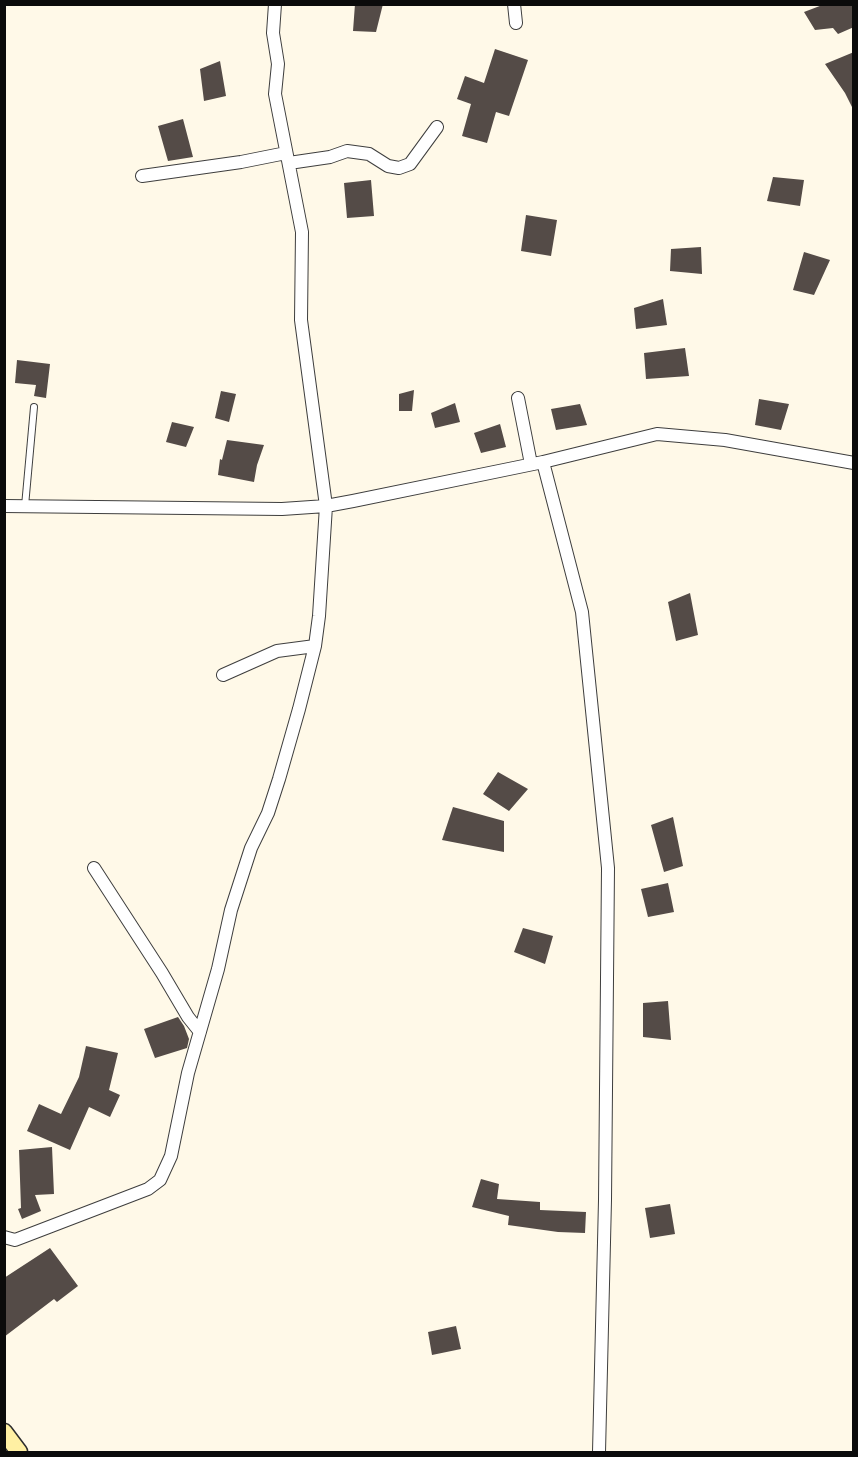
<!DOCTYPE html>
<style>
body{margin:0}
#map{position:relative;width:858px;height:1457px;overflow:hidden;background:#fff9e8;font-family:Bitter,serif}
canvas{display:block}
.frame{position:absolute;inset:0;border:6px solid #0b0b0b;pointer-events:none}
</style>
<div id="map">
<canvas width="858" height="1457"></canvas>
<div class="frame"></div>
</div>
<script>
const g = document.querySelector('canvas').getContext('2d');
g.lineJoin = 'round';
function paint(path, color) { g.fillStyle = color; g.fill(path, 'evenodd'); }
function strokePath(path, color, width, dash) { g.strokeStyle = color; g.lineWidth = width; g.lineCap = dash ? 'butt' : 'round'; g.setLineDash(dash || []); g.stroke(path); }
paint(new Path2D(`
 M355,4H383L376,32L353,31Z
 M825,4H852L854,27L838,34L833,28L815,30L804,12Z
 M495,49L528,60L509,116L496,112L487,143L462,136L471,104L457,99L465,76L484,83Z
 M854,52V111L845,93L825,64Z
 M220,61L226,96L204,101L200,69Z
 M183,119L193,157L168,161L158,126Z
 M773,177L804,180L800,206L767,201Z
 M371,180L374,216L347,218L344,183Z
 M526,215L557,220L551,256L521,251Z
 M701,247L702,274L670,271L671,249Z
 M804,252L830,260L814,295L793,290Z
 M663,299L667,325L636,329L634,308Z
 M685,348L689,376L646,379L644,353Z
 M17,360L50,364L46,398L34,396L36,385L15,383Z
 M414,390L412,411H399V394Z
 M221,391L236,394L229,422L215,418Z
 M759,399L789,404L781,430L755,425Z
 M455,403L460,422L435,428L431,413Z
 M580,404L587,425L556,430L551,409Z
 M172,422L194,427L186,447L166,442Z
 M500,424L506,447L481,453L474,433Z
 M227,440L264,445L257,465L254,482L218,475L220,459L222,460Z
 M690,593L698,635L676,641L668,602Z
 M498,772L528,789L509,811L483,794Z
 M453,807L504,821V852L442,840Z
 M673,817L683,866L664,872L651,825Z
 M668,883L674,912L648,917L641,889Z
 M523,928L553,936L545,964L514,952Z
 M668,1001L671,1040L643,1037V1003Z
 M178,1017L184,1026L189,1039L187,1048L155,1058L144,1029Z
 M86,1046L118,1053L109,1090L120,1095L110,1117L89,1107L70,1150L27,1131L39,1104L61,1114L79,1077Z
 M52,1147L54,1194L35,1195L41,1211L22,1219L18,1209L21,1208L19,1150Z
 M481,1179L499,1184L497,1199L540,1202V1210L586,1212L585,1233L558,1232L508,1225L509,1216L472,1207Z
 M670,1204L675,1234L650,1238L645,1208Z
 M50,1248L78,1286L57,1302L54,1299L4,1337V1278Z
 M456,1326L461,1349L432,1355L428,1332Z`), '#544b47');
const lane = new Path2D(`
 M25,506L34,407`);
const street = new Path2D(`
 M514,4L516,23
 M289,163L330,157L347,151L369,154L388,166L399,168L410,164L437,127
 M142,176L241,162L286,153
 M518,398L531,464
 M543,462L582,612L608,868L605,1200L599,1452
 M4,506L282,509L326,506L353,501L543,462L657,434L725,440L854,463
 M223,675L277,651L315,646
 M94,868L162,973L188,1017L200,1032
 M4,1237L15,1240L148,1189L160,1180L171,1156L188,1073L218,969L231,910L251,848L268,813L279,779L299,709L315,646L319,616L326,506L301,320L302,232L275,94L278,64L273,33L275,4`);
const secondary = new Path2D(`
 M4,1432L19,1452`);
strokePath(lane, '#3e3e3e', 8);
strokePath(street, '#3e3e3e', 14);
strokePath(secondary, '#2d2d2d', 19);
strokePath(lane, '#fff', 6);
strokePath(street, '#fff', 12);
strokePath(secondary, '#fff0a3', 16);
</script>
